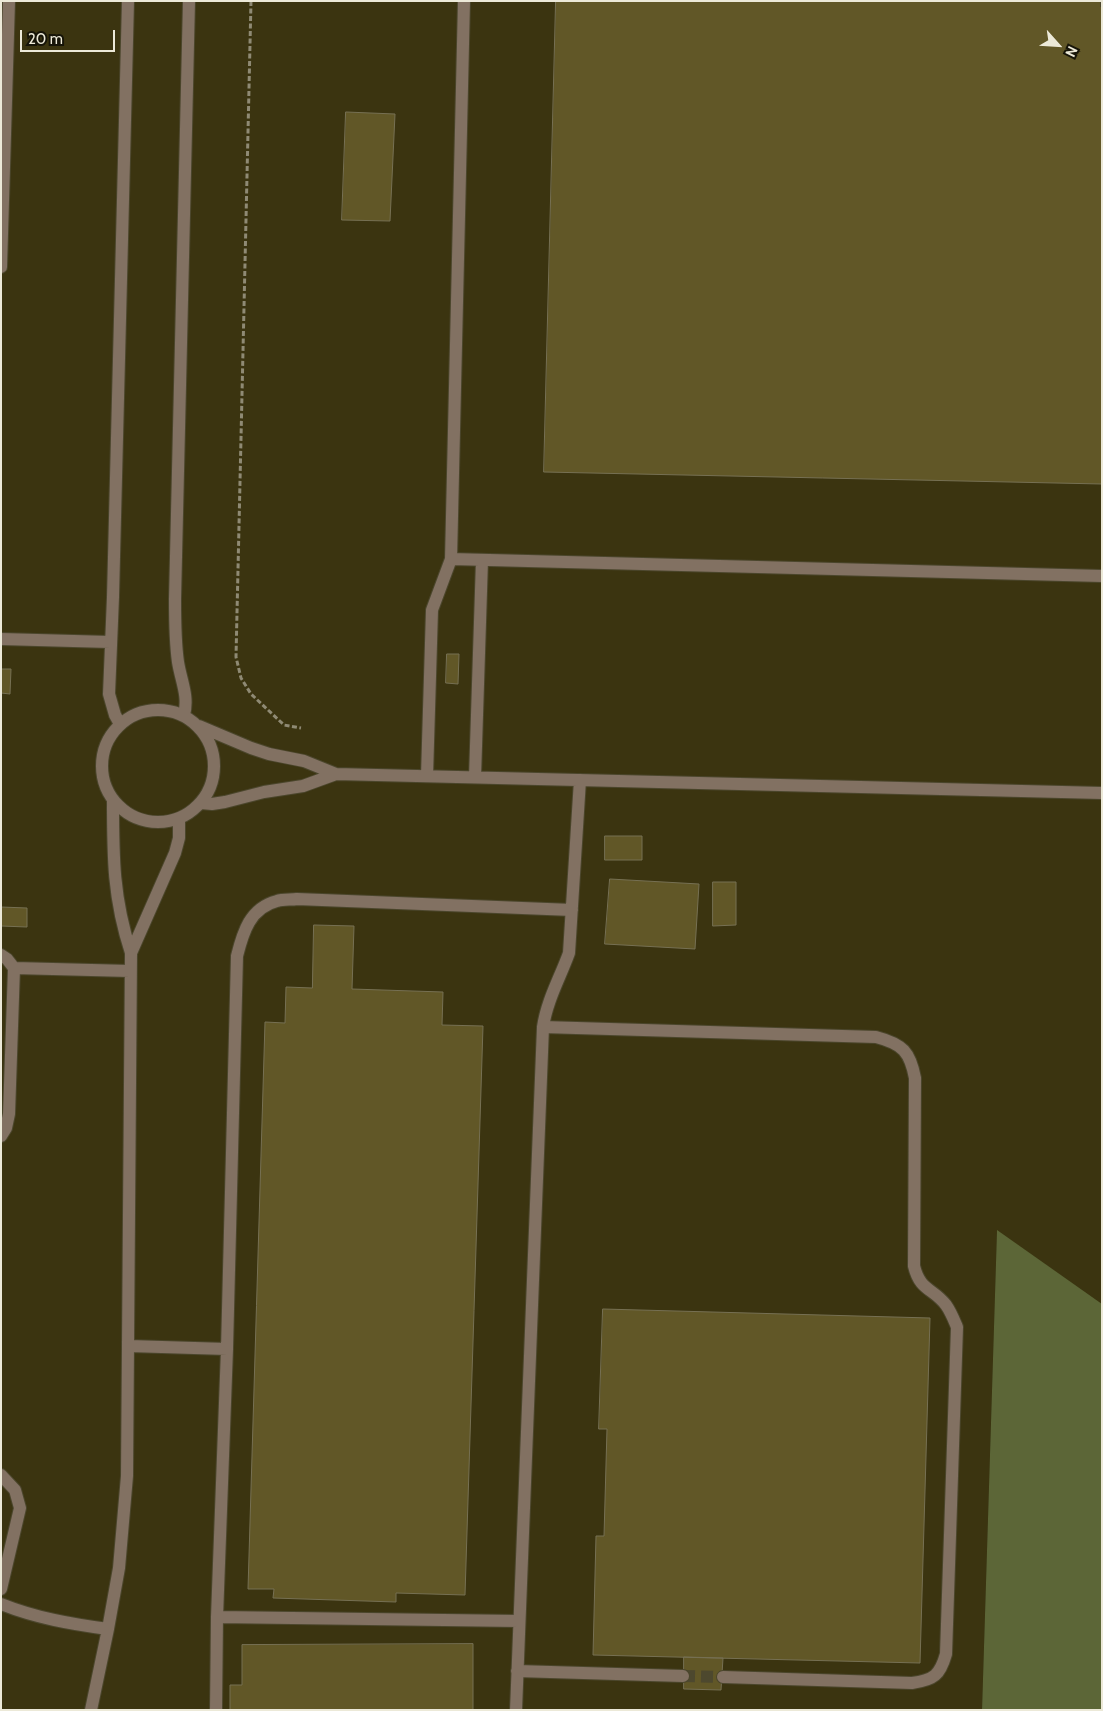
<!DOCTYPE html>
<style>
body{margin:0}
#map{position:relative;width:1103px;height:1711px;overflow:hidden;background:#312b10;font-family:Cabin,sans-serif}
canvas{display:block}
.frame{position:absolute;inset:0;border:2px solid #ece9d8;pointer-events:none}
.north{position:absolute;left:1033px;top:20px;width:50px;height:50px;-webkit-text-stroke:4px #161408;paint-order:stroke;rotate:116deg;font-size:14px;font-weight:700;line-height:20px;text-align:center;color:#ece9d8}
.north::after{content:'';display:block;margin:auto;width:18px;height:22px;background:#ece9d8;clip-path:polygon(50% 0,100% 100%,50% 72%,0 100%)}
.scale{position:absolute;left:20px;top:30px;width:95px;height:22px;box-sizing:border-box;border:2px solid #ece9d8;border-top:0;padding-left:6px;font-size:15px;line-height:18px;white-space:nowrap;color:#ece9d8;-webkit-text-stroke:4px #161408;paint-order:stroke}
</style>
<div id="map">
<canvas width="1103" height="1711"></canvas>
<div class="frame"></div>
<div class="north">N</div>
<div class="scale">20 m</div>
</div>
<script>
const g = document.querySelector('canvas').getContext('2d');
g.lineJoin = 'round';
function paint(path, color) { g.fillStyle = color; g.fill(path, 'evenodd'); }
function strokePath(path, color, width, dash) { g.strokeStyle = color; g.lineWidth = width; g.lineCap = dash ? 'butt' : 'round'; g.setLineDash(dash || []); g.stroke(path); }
paint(new Path2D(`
 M1,1H1102V1304L997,1231L982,1710H1Z`), '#3b3410');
paint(new Path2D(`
 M997,1230L1102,1304V1710H982Z`), '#5c6637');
const building = new Path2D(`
 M556,1H1102V484L544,472Z
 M346,112L395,114L390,221L342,220Z
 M447,654H459L458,684L446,683Z
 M1,669H11L10,694L1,693Z
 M605,836H642V860H605Z
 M610,879L699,884L695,949L605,944Z
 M713,882H736V925L713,926Z
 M1,907L27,908V927L1,926Z
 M314,925L354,926L352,989L443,992L442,1025L483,1026L465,1595L396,1593V1602L273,1598L274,1589H248L265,1022L285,1023L286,987L312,988Z
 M603,1309L930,1318L920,1663L593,1655L596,1536H604L607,1429H599Z
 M473,1644V1710H230V1685H242V1645Z
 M684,1657L723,1658L721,1690L684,1689Z`);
paint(building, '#615727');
strokePath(building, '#767053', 1);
strokePath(new Path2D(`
 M1100,1H1102
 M683,1676L723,1677`), '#4d482e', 12, [12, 6]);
const minor = new Path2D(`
 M464,1L451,559L1102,576
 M1,267L9,1
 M1,639L110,642
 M102 766a56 56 0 1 1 112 0a56 56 0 1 1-112 0Z
 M184,715C189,696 181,681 178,662C175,641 175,620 175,599L189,1
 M120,724L115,715L109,694L113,597L128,1
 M199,726L251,748L269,754L304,761L336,774
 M427,776L432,610L451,559
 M475,777L482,560
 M113,800C113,857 113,898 131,953
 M201,803L212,804L225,802L264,792L303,786L336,774L1102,793
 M1,955L7,959L14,968L9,1114L6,1128L1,1136
 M14,968L130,971
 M543,1027L876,1037C903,1044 910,1052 915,1078L914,1266C920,1291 933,1288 946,1305C951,1312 954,1320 957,1327L946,1654C940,1675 934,1680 912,1683L723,1677
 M129,1346L227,1349
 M1,1475L15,1490L20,1508L1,1589
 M1,1604C36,1618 71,1624 108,1629
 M217,1617L519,1621
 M517,1671L683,1676
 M91,1710L108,1629L119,1568L127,1476L131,953L175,853L179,838V820
 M216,1710L217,1617L227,1349L237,956C243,932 250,908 277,901C283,899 291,900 297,899L572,910
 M516,1710L543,1027C547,1000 560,978 569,953L580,780`);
strokePath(minor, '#4b462c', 14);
strokePath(new Path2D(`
 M251,1L236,657L241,678L251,694L284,725L301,728`), '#8f8a74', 3, [5, 2.5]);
strokePath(minor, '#827162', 12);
</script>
